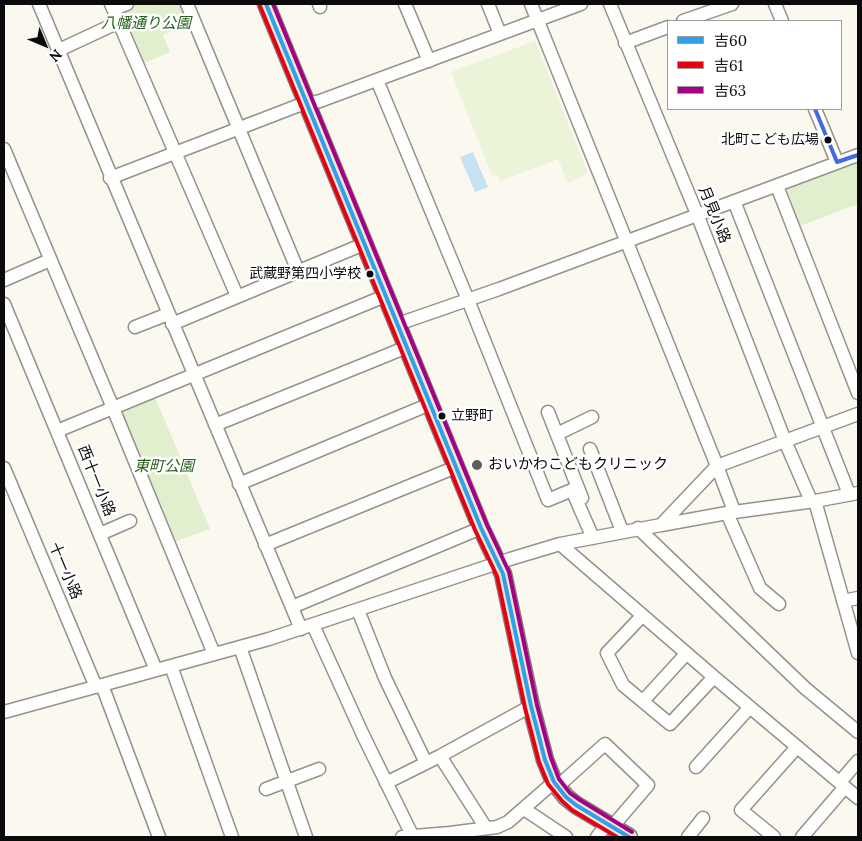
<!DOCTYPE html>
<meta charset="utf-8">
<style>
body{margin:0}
#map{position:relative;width:862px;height:841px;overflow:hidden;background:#faf8ef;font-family:Lora,"Noto Sans JP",serif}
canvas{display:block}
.frame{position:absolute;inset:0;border:5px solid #0b0b0b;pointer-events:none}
.legend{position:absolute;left:667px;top:20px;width:175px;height:90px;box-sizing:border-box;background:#fff;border:1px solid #9d9d9d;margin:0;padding:6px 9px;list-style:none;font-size:15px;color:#0b0b0b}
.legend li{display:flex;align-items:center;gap:10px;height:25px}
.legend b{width:25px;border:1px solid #9d9d9d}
.north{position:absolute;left:20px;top:20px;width:50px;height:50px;-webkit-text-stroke:4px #fff;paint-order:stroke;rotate:135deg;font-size:14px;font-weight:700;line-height:20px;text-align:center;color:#0b0b0b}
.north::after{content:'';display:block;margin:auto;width:18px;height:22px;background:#0b0b0b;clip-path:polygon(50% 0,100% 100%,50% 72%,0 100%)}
</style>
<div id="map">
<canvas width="862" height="841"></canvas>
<div class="frame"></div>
<ul class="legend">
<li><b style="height:6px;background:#30a0e9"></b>吉60</li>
<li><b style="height:6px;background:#e60012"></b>吉61</li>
<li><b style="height:6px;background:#a50082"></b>吉63</li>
</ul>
<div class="north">N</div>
</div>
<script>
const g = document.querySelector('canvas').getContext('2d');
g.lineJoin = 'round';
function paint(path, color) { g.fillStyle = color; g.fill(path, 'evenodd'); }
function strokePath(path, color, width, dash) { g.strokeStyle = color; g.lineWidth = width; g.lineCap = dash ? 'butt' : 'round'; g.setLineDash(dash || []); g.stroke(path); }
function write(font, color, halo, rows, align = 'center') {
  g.font = font + ' Lora,"Noto Sans JP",serif'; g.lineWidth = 5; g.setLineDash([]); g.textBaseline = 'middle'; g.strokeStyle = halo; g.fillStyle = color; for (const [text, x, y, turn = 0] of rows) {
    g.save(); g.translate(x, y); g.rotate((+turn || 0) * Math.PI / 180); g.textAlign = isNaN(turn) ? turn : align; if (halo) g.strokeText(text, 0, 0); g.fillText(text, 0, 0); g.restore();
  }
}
paint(new Path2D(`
 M138,4H183L191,23L163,35L170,52L142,64L120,12Z
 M857,159L858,163V204L800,226L787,189Z
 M153,392L210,529L174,542L117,406Z`), '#e1efcf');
paint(new Path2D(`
 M535,41L588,173L568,183L558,159L500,181L498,175L492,176L451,72Z`), '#ebf3d8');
paint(new Path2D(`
 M473,152L488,187L475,192L460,157Z`), '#c6e2f3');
const minor = new Path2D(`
 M39,4L301,629
 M111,4L237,296
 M187,4L298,271
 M319,4L320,7
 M405,4L429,61
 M488,4L500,34
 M531,4L717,466L734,511
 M610,4L697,214L785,441L811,501
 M775,4L782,21
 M114,9L127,4
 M683,21L732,4
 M625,43L668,27
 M59,50L119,22
 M377,80L468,300L548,500L572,490L593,538
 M815,109L837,162
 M4,149L113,408L214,654
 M110,178L297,106L320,101L581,4
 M777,186L858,393
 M734,201L849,494
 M4,280L50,260
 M4,304L156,670
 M172,324L364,244
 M398,324L499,289L858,155
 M135,327L168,314
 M548,412L582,498
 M215,425L407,347
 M57,431L385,296
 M557,434L592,417
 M590,449L622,531
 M4,468L96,687
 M239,484L430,404
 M815,501L858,653
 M727,513L760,588L779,604
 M661,525L727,513L815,501L858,493
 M638,528L805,688L858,732
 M100,534L130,521
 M560,544L714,677L858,798
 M265,545L456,467
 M843,601L858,598
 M292,607L481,528
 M358,610L385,678L426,763
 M642,616L607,653L623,685L670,724L714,677
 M313,625L363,735L413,837
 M240,647L306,837
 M171,666L232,837
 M102,685L159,837
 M643,701L686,654
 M4,712L269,639L510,559L560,544L661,525L717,466L858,414
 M440,756L486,828
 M696,767L750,707
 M840,782L858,761
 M386,783L440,756L531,706
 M557,787L605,744L648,785L612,827
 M266,789L319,769
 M524,809L566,837
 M402,837L450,833L497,827L508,822L554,782
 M597,837L607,824
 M688,837L703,818
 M774,837L741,810L797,747
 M802,837L845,787`);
const major = new Path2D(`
 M266,4L481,528L503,574L531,706L545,760L554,782L566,797L576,805L629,837`);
strokePath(minor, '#93928e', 15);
strokePath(major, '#807f7b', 19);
strokePath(minor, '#fefefd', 12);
strokePath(major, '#ece7d7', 16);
strokePath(new Path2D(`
 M266,4L481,528L503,574L531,706L545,760L554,782L566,797L576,805L629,837`), '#30a0e9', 4);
strokePath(new Path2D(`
 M260,6L475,530L497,576L525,708L539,762L548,784L562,801L572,810L617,837`), '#e60012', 4);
strokePath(new Path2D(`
 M273,4L487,525L509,572L537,705L551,758L559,779L570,793L580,800L632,832`), '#a50082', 4);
strokePath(new Path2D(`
 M815,109L837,162L858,155`), '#4169e1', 4);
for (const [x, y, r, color] of [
 [828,140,4.5,"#0b0b0b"],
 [370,274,4.5,"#0b0b0b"],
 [442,416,4.5,"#0b0b0b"],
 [477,465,6,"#5f5e5b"]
]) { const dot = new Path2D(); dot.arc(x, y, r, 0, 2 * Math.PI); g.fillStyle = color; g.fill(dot); strokePath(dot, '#fff', 2); }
write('14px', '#0b0b0b', '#fff', [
 ["北町こども広場",819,140],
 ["武蔵野第四小学校",361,274],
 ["立野町",451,416,"left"]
], 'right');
write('italic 15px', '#28621d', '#fff', [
 ["八幡通り公園",146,24],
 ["東町公園",164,467]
]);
write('15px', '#0b0b0b', '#fff', [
 ["月見小路",714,215,68],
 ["西十一小路",96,481,68],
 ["十一小路",65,571,67]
]);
write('15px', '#0b0b0b', '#fff', [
 ["おいかわこどもクリニック",488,465]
], 'left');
</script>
